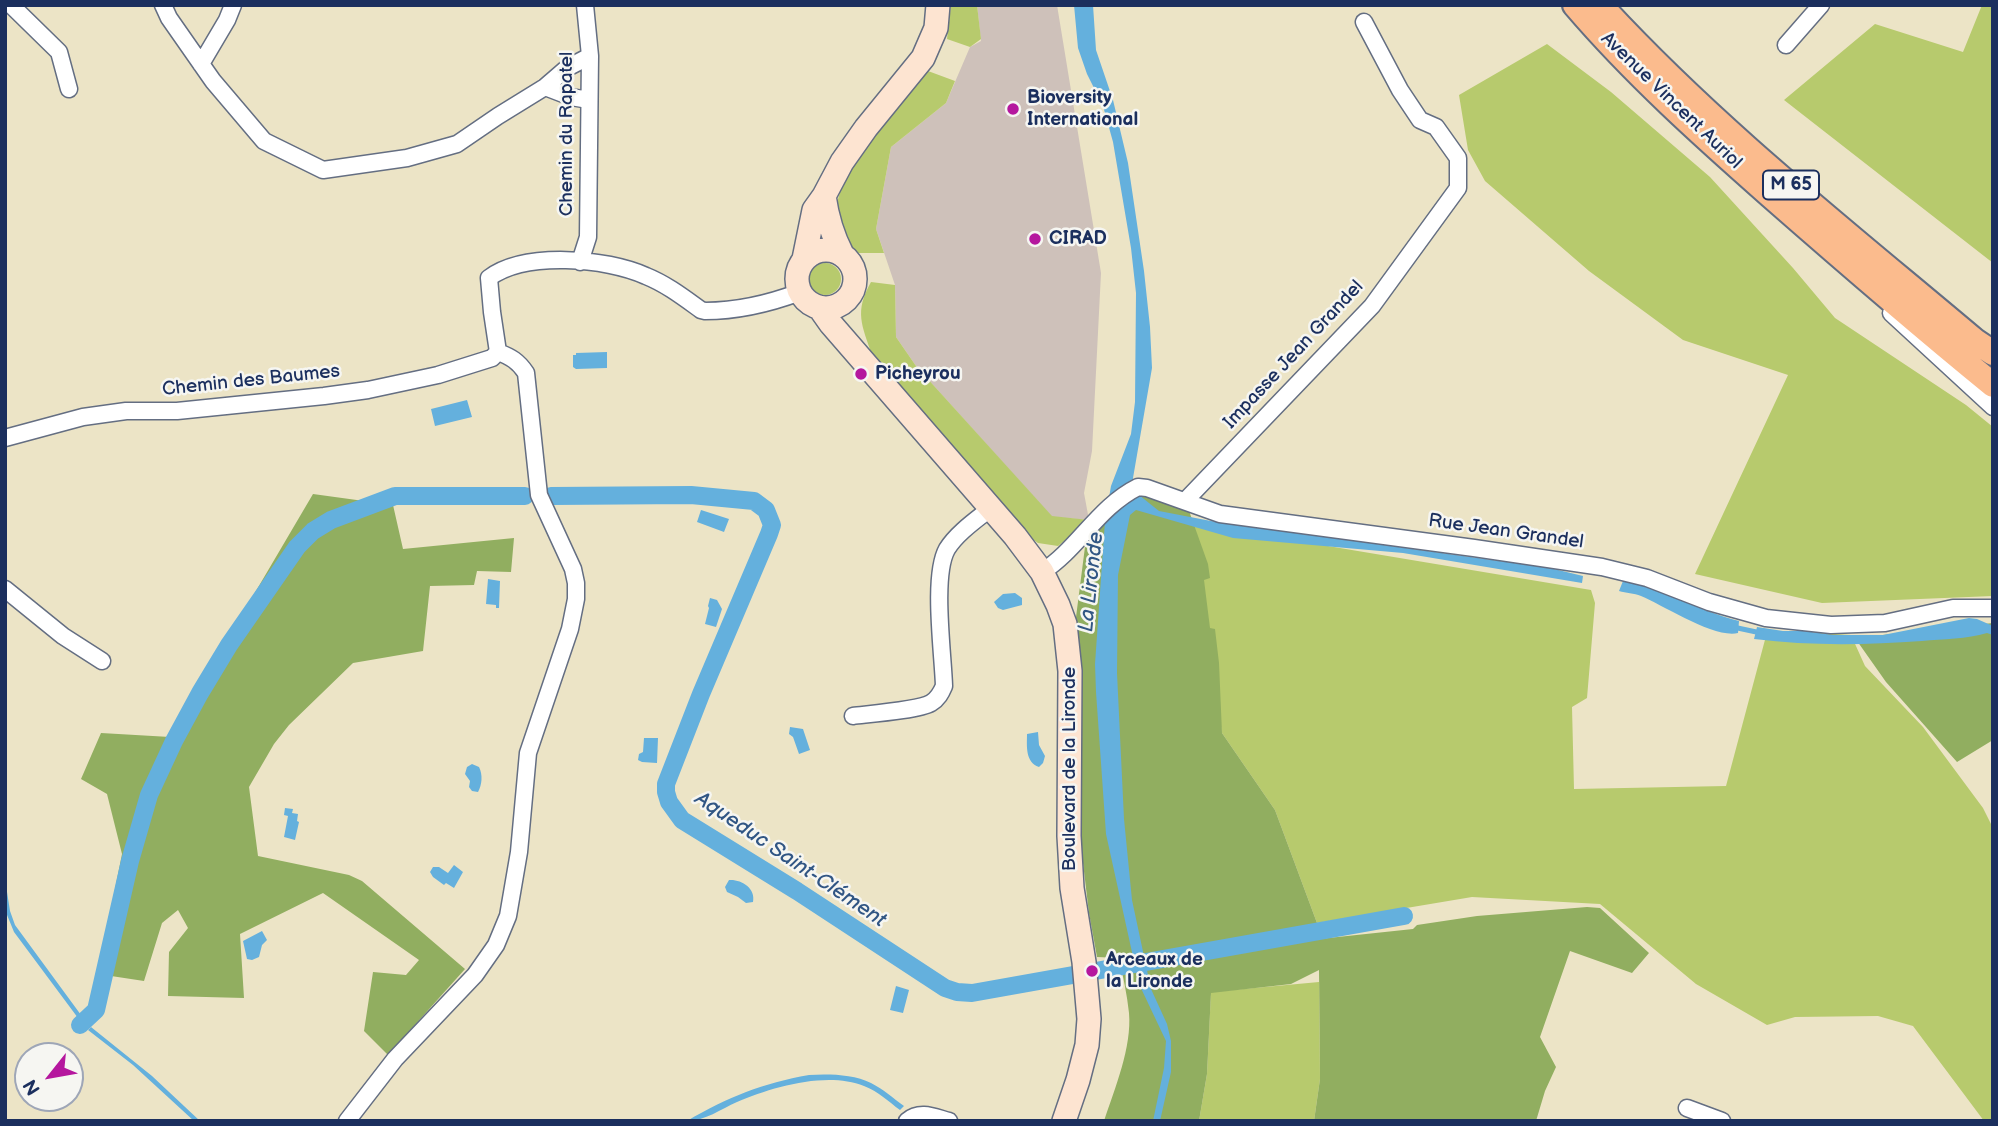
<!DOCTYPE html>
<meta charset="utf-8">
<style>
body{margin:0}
#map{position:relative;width:1998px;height:1126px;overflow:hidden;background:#ece4c6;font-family:"Balsamiq Sans",sans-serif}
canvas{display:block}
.frame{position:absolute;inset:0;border:7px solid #1b2f5e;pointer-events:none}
.north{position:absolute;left:14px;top:1042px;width:70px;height:70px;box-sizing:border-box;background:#f6f6f2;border:2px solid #9ea6b7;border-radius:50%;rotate:239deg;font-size:19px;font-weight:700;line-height:28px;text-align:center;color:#1b2f5e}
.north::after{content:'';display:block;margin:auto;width:24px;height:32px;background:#b5179e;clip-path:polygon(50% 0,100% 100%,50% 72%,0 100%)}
</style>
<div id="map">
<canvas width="1998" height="1126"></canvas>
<div class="frame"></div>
<div class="north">N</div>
</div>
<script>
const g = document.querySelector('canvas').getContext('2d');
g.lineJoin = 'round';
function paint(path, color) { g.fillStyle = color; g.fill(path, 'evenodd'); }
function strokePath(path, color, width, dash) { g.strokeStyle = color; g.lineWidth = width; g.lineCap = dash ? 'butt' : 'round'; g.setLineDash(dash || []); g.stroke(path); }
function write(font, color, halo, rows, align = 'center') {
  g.font = font + ' "Balsamiq Sans",sans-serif'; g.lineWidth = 5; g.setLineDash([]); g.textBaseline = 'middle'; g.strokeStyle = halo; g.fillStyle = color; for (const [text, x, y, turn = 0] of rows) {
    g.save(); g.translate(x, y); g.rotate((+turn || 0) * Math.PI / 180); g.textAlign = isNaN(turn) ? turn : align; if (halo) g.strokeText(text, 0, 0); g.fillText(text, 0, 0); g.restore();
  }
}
paint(new Path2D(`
 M977,5H1057L1101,273L1092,451L1084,493L1089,520L1052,517L916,366L896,337L895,285L876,229L891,147L946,103L970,47L981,41Z`), '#cec1ba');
paint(new Path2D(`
 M951,5H977L981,39L970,47L947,39Z
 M1982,5H1993V263L1784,100L1875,24L1963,52Z
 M1547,44L1611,92L1710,177L1793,268L1835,318L1966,405L1993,427V596L1822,603L1695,574L1788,375L1683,340L1589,271L1485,181L1468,150L1459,95Z
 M928,71L955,81L946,103L891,147L876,229L884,253H853C848,244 841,234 838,225C824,181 901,102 928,71Z
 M809 279a16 16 0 1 1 32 0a16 16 0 1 1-32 0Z
 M871,282L895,285L896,337L916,366L1052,516L1089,520L1058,546L1038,543L1024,533L872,355C862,325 854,312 871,282Z
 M1187,518L1298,541L1591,590L1595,603L1587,698L1572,707L1574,789L1726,786L1766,636L1820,633L1851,635L1865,666L1923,727L1983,808L1993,828V1121H1984L1913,1026L1878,1016L1795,1017L1767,1025L1696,984L1600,904L1472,897L1317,923L1275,810L1222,733Z
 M1319,982L1320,1079L1314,1121H1199L1207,1074L1211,992Z`), '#b7ca6d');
paint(new Path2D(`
 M313,494L393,505L403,549L514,538L511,572L477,571L474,585L430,586L423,651L353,663L289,725L274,744L249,787L258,856L349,875L362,881L465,969L388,1055L364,1031L373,972L406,975L419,960L323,893L240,934L244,998L168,996L169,952L188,928L178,910L162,923L144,981L98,974L122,854L107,794L81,779L101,733L170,737Z
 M1139,494L1152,496L1188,508L1208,564L1210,578L1204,580L1210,628L1215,629L1219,663L1222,733L1275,810L1317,923L1319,939L1413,929L1417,925L1477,916L1587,907L1600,908L1649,953L1632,973L1570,951L1540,1037L1556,1067L1545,1091L1536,1121H1314L1320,1079L1319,970L1291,984L1211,993L1207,1074L1199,1121H1104C1115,1088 1132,1047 1129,1013C1127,994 1123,976 1119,958L1097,957L1089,913L1080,838L1082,703L1080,663L1075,625L1086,539L1098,522Z
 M1993,623V740L1957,762L1886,682L1855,638Z`), '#91ae60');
paint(new Path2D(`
 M1074,5H1093L1096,50L1113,100L1128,163L1144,271L1150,327L1152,368L1133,478V497L1139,495L1159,511L1211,521L1550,568L1583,576L1582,583L1403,553L1233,538L1136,510L1130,515L1118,575L1117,673L1124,819L1132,900L1151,989L1167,1024L1171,1041V1072L1160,1121H1153L1164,1068L1166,1041L1139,984L1106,834L1096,692L1095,664L1105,521L1111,486L1131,434L1135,402L1136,293L1131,248L1113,142L1103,106L1087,74L1078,48Z
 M607,352V368L576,369L573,367V355H576V353Z
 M467,400L472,417L435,426L431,409Z
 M701,510L729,519L724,532L697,522Z
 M488,579L500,581L499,608H496V605L486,604Z
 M1623,581C1664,589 1699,611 1739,621L1738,633C1715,639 1663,605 1641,596C1634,593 1626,593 1619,591Z
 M1015,593L1022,598V605L1003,610L998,608L994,602L1003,594Z
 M710,598L717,600L722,609L716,627L705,624L709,608L708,606Z
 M1969,618L1977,619L1993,626V635L1987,633C1967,639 1943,639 1922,641C1865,645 1810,646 1754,639L1757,627L1783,631H1805L1833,635H1883Z
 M790,727L803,729L810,750L799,754L793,737L789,734Z
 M1038,732L1039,745L1045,756L1043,763L1039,767C1025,762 1027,746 1027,734Z
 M644,738H658L657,763L642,762L638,760L639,754L643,752Z
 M472,764L479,767C483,775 482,785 478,792L472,791L469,787L470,781L465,774L467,767Z
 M285,808L293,809L292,813L298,814L297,821L299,822L295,840L284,837L288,816L284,815Z
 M454,865L463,872L454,888L446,883L444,885L433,877L430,872L433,867H439L448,873Z
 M5,879L10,911L15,925L81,1015L78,1018L14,932L5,910Z
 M729,880C741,879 756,888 753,902L746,903L738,897L727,892L725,887Z
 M262,931L267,940L262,945L259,957L252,960L247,959L243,941Z
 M896,986L909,990L903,1013L890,1010Z
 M91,1027L152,1076L200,1121H194L133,1065L88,1030Z
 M809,1075C828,1074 853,1074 871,1083C883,1089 893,1098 904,1106L900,1110C889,1102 878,1091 864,1086C827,1071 772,1087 737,1102C721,1109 705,1121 687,1121C728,1097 763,1083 809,1075Z`), '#64b0dd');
strokePath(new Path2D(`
 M1733,627L1761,633`), '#64b0dd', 5);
strokePath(new Path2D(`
 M551,496L691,495L754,501L766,510L772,525L769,534L701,694L666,784V792L669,802L682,820L797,891L945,988L957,992L972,993L1404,916
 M80,1025L96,1010L130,861L149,795L174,741L200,693L229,645L297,547L313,531L331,520L395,496H525`), '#64b0dd', 18);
const street = new Path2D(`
 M11,5L59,52L69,89
 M163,5L169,18L213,81L264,141L323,170L407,158L457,144L498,116L545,87L567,68L590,56
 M1786,45L1821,5
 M201,64L227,20L233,5
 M545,87L571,97L589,100
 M580,262L588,237L590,56L585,5
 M1891,313L1993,407
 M5,438L83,417L126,411H177L324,396L368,390L438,375L492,358L498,352
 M1185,501L1372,306L1458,188V158L1436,127L1420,120L1400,90L1364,22
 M1042,572C1078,549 1098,507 1138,487L1147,488L1220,514L1474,548L1602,567L1647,578L1709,602L1766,618L1831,625L1885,623L1953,608H1993
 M5,589L63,636L102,661
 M853,716C869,714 919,710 931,703C938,699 941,693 944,686C943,653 932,576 947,549C957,533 976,520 991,508
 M1687,1108L1722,1121
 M347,1121L395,1059L475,975L496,945L508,916L519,852L528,753L570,629L576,599V583L573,569L539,495L526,373C518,361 511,357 498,352L492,312L489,278C525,251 606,258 646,276C666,284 683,297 701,310L705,311C739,311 768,304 800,292
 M907,1121C920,1110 934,1117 949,1121`);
const secondary = new Path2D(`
 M824,196C827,217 832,235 842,254
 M797 279a29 29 0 1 1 58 0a29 29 0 1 1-58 0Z
 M804,259L814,210L824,196L842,162L866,128L923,58L936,28L938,5
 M819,307L831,324L1015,536L1042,572L1058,605L1065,624L1070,671L1069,836L1072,888L1084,962L1089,1019L1087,1045L1078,1080L1064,1121`);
const primary = new Path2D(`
 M1575,5C1634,74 1702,135 1770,195C1843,259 1917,323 1993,385
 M1600,5C1714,129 1847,233 1975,341L1993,353`);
strokePath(street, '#646e82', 19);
strokePath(secondary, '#646e82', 26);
strokePath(primary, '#646e82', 28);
strokePath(street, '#fff', 16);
strokePath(secondary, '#fde4d1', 23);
strokePath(primary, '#fbbb8d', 24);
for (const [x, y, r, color] of [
 [1013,109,7,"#b5179e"],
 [1035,239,7,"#b5179e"],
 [861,374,7,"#b5179e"],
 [1092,971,7,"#b5179e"]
]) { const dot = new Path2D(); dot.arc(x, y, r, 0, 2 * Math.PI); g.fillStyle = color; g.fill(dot); strokePath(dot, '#f6f6f2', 2.5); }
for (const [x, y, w] of [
 [1791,185,56]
]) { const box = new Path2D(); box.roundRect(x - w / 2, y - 14.5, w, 29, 5); g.fillStyle = '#f6f6f2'; g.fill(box); strokePath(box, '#1b2f5e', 2); }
write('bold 18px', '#1b2f5e', null, [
 ["M 65",1791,185]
]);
write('bold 19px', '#1b2f5e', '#f6f6f2', [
 ["Bioversity",1027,98],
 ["International",1027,120],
 ["CIRAD",1049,239],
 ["Picheyrou",875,374],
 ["Arceaux de",1106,960],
 ["la Lironde",1106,982]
], 'left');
write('19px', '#1b2f5e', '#f6f6f2', [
 ["Avenue Vincent Auriol",1671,101,44],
 ["Chemin du Rapatel",567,134,-90],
 ["Impasse Jean Grandel",1294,355,-47],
 ["Chemin des Baumes",251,381,-6],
 ["Rue Jean Grandel",1506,532,8],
 ["Boulevard de la Lironde",1070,769,-90]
]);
write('italic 21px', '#315684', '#f6f6f2', [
 ["La Lironde",1092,582,-84],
 ["Aqueduc Saint-Clément",790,860,34]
]);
</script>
